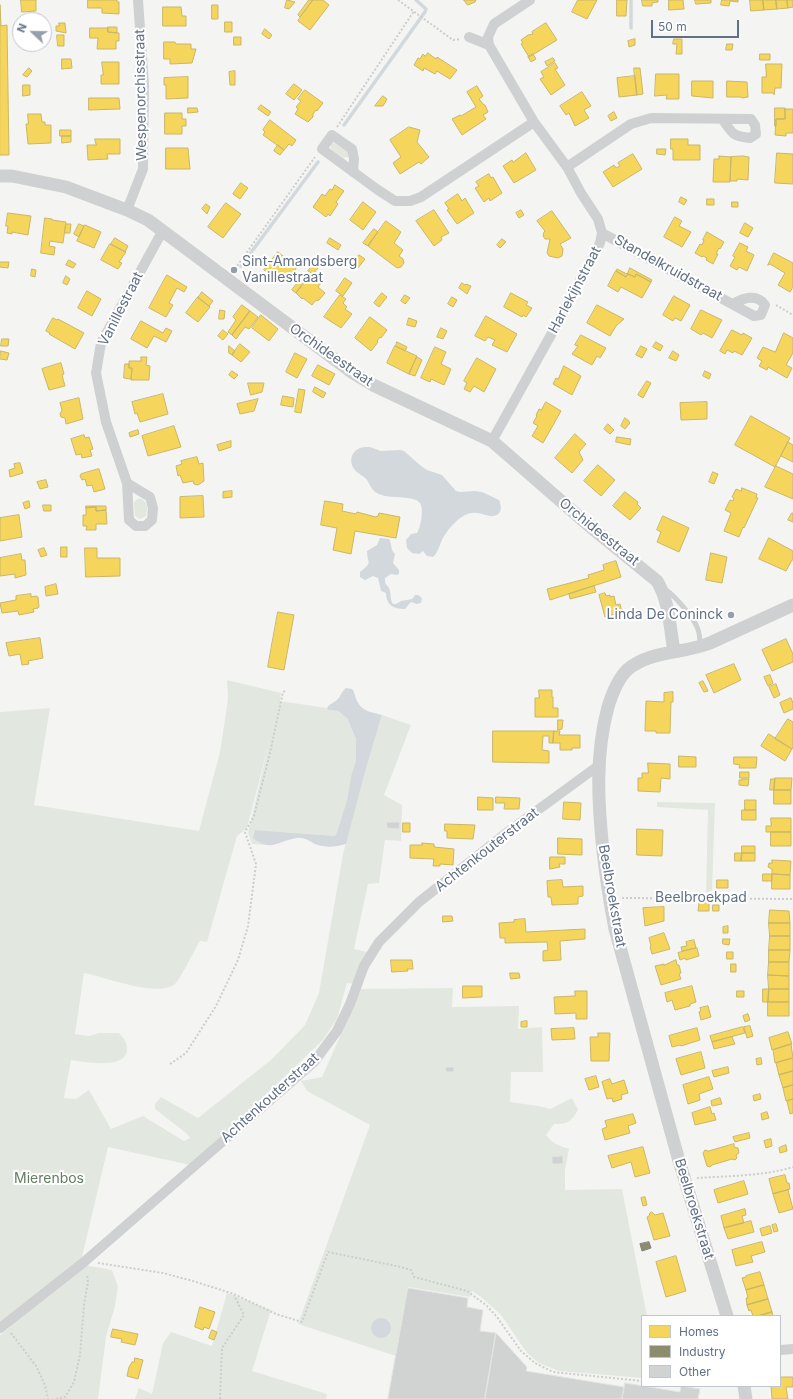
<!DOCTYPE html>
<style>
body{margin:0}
#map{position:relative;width:793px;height:1399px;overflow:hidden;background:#f4f5f2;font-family:Inter,sans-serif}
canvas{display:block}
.legend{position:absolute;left:641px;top:1315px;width:140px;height:72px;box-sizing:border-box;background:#fff;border:1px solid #c0c6ce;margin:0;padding:5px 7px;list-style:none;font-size:12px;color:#617085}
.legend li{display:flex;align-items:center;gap:8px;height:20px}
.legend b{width:20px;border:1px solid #c0c6ce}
.north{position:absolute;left:12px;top:12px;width:40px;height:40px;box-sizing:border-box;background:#fff;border:1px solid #c0c6ce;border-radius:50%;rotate:292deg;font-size:11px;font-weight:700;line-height:16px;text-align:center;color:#617085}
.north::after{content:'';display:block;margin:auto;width:14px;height:18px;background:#949fab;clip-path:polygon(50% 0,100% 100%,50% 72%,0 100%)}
.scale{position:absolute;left:651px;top:20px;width:88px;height:18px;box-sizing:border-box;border:2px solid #617085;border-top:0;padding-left:5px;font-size:12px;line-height:14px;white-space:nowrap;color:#617085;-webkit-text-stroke:3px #fff;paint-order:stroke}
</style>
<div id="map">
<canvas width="793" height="1399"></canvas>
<ul class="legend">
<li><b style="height:11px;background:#f6d55c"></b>Homes</li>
<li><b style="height:11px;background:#8c8c6e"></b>Industry</li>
<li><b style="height:11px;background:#d1d3d3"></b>Other</li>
</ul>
<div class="north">N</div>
<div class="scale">50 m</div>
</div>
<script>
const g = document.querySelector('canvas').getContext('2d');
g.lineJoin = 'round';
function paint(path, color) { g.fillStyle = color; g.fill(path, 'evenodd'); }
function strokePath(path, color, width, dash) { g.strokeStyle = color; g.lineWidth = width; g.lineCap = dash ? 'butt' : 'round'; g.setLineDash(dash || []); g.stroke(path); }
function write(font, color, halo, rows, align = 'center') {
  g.font = font + ' Inter,sans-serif'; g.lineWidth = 4; g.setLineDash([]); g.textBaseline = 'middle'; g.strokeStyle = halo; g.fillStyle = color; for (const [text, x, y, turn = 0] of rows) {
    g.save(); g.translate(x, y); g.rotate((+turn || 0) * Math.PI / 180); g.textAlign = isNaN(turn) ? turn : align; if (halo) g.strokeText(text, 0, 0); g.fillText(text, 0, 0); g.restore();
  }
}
paint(new Path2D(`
 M334,143L349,152L348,157L343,158L331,149V144Z
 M139,498C148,500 148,509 146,516L140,519L135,516L134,502Z
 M227,680L281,693L280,701L327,708L328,710L338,711L347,718L356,739V760L351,776L347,800L337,832L335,836L255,830L258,842L266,845L252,844L248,833L270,739L247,828L237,836L207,942L200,941C195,949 180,980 175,984C158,998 105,977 84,973L75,1034L89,1036L99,1033H119C124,1039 127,1042 127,1049C127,1070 85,1062 71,1060L64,1098L76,1099L89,1090L111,1129L143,1116L184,1141L190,1138L186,1133L155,1109V1104L161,1097L198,1118L272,1059L305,1025L319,993L343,854L365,772L382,715L411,725L384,795L402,805L401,841L385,840L379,883L368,884L354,949L367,952L354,984L347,983L337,1019L323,1040L249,1111L190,1165L108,1147L82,1257L0,1323V712L50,708L34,805L199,831L220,752L228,699Z
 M657,802L715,803L712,890L706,893L708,810L657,807Z
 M453,988L452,1007L519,1006L518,1029L542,1027L543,1072H511L510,1102L539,1106L550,1109L572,1098L578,1110C571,1122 568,1124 554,1124L546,1135C552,1143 560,1146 569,1149L565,1170V1190L622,1189L647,1316H642V1378L559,1371L539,1363L527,1353L501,1315L481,1297L472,1291L470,1297L408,1287L396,1356L298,1324L370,1125L307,1091L301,1081L322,1077L361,989Z
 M84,1265L112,1270L118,1287L115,1306L106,1337L98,1399H0V1335Z
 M227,1293L271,1310L252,1371L327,1394L326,1399H135L139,1388L152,1394L163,1343L171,1332L212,1346Z`), '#e2e8e0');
paint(new Path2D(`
 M370,447L381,451L400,450L404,451L421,466L427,470L442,475L456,491L460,492L475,491L482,492L499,500C502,507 502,514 494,516C487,517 480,512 472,513C460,514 447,530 442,540C439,546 438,553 433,557L427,556L423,551L419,554L412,553L407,548L406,540L411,534L417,533C421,527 424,509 420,503C414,495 392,499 382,495C373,493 371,487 367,480C364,476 358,474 355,470C349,464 350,453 358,449C361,447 366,447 370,447Z
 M380,538L389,539C392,544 390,549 395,554L393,563L399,570V574L397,575L391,574L385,578C384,586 389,585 390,591C391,596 390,599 393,604H396L401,601L412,599L415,595H418L422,598L421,603L416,604L412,602L410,603L405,609C393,609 386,605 386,593L381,591L378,578L373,576L365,580L360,577V572C374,561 367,564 367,551L377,545Z
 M346,688L352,689C355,692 355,697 357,701C363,712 371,712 382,715L365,772L346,844C335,847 326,848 315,844C309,841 304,837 297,838C280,840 270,853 253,838L255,830L335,836L337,832L347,800L351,776L356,760V739L347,718L338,711L328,710L327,708C330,703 334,703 338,699C341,695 342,691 346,688Z
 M371 1328a10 10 0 1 1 20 0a10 10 0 1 1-20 0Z`), '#d2d8dc');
const homes = new Path2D(`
 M21,0H36V11L22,12Z
 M88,0H117V2H119V14L102,13V8H88Z
 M287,0L295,2L289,9L285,8Z
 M309,0H313L300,17L298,15Z
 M313,0H323L329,5L310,30L298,21Z
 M464,0H476L475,2L468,5Z
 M578,0H597L587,19L572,12Z
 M617,0H627L626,16H617Z
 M642,0H658V2L652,3V6H643Z
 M669,0H683L684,9L669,10Z
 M695,0H711V3L696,4Z
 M722,0H738V2L730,1L729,6L721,5Z
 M750,0H763L764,10L751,11Z
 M763,0H776L777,9L764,10Z
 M776,0H787L788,8L777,9Z
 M787,0H793V7L788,8Z
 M0,5L1,26L7,25L9,155H0Z
 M212,5H218V19H212Z
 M163,7H181L182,16H186V26H163Z
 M225,22H232V32H225Z
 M59,23H65L66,33L56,31V26H59Z
 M546,23L557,40L529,57L521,44L523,43L521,40L528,35L533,34L532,32Z
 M108,27H117V33L108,32Z
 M90,28H108V32L119,33V41H116V49H97L98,38H90Z
 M265,29L272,35L269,39L262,34Z
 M57,35H64V46H58Z
 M234,37H241V45H234Z
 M635,39V45L629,47L628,41Z
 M674,39H682V54H676L677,44H673Z
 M164,42H175L176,44H191V49H196L192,63L170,64V59H164Z
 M727,44H733L732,50H726Z
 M428,53L436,59L437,57L457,70L450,79L437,71L435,74L424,68L423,71L414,65L418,58L420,59L423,54L425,56Z
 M533,54L536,59L531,62L528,57Z
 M760,54H770V60H760Z
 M553,58L555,61L547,66L545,62Z
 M62,59H71L72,68L62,69Z
 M102,62H119V84H101V75H103Z
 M555,63L558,68L555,69L565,85L551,95L540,79L544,77L541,72Z
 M766,64H782L781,88H775L774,95V93H762V77H766Z
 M29,68L32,71L27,77L23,75Z
 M634,68H640L643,94L637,95Z
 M235,71V85H230L229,72Z
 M656,74H679V99H666L667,95L655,96Z
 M635,76L637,95L619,97L617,78Z
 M188,77V98L166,99V85H164V78Z
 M692,81H713V98L692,96Z
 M727,81L747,82L748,97L742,98L741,97H727Z
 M294,84L302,90L294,100L286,94Z
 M23,85H30V95L23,96Z
 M477,86L483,96L479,99L484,105H485L488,112L483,115L486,119L462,135L452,119L460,115L461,116L476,107L467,92Z
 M305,90L323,103L317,111L316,110L313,114V117L308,122L295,114L298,109L296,107L301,101L298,99Z
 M582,92L591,106L584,110L589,118L575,126L569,113L566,115L560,106Z
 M383,96L387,99L383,106H375Z
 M89,98H119L120,109L89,110Z
 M261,105L271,112L268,116L258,109Z
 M188,108H197L198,112L188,113Z
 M775,108H785V119H776V126H775Z
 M785,109H793V133H786V136L775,135L776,119H785Z
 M614,112L617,118L611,121L608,116Z
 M165,113H182V119H186V126H182V134H165Z
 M28,114H41L42,122H45V125H51V143L28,144L26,124H28Z
 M270,120L296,140L292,146L289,144L284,150L263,135L265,132L263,130Z
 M409,127L420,130L417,142L429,157L421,164L419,162L400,174L393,163L401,157L390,140Z
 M60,130H71V136H60Z
 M62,136H71V142L62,143Z
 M95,139H120V154H107L108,159L88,160L87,145H96Z
 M671,139H688V145H700V160H673V149H671Z
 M278,145L284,150L280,155L274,151Z
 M166,148H188L190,169H166Z
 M657,149H666L665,155L657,154Z
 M526,153L536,170L514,183L503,166L512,160L513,162Z
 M777,153L793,154V184L775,183Z
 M633,154L642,169L613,187L603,172L614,165L616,168L620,166L618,163Z
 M719,156L731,157L730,182H713L714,159H719Z
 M743,156L749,157L748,180L737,179V181H730L731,157Z
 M489,174L491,178L493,177L502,193L490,201L489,198L484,202L475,188L479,186L476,182Z
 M241,183L248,188L240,199L233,194Z
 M335,185L344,191L336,202L338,204L330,216L328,214L326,217L313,207L322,194L325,196L330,189L332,190Z
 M458,194L462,201L465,198L474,213L457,224L447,210L449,209L445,203Z
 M681,197L687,200L684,205L679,202Z
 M707,199H714V205H707Z
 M363,202L376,212L363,230L350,220Z
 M732,202H738V207H732Z
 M226,203L241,214L223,238L208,227Z
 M206,204L210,207L207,214L202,209Z
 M434,210L449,233L441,237L442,240L434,246L416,221Z
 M521,210L524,215L519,218L516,213Z
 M552,211L571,238L560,244L563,249L562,256L558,258L549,256L547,253L550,239H545L543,236L544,232L545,231L537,221Z
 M8,213L31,216L28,235L12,232V234L7,233L8,226H6Z
 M675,217L682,221L679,226L691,232L682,247L664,237Z
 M45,218L52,219V220L66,222L63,243L50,241L49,246L55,247L54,255L41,253Z
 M386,221L401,232L394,243L403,250L399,256L403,259L404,263L401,267L397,268L368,246Z
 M745,223L753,228L748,237L740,233Z
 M66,224H71L70,233H65Z
 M79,224L84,226L79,237L74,234Z
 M85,225L101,232L94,248L77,241Z
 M374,229L378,232L368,246L363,243Z
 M707,232L724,242L720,249L719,248L716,254H718L713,264L706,260L707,258L703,256L702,257L695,253L700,244L702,245L704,240H703Z
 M115,238L128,246L125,252L111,244Z
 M330,238L341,245L338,250L327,243Z
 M502,239L506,242L500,248L497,245Z
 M740,243L748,247L746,251L754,255L747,271L739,267L737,270L730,266L735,257L733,256Z
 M110,244L126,252L119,262L122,263L118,269L101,260Z
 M278,252L297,267L286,282L274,272L272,275L264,270Z
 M774,253L793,263V287L790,292L778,285L785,273L770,264L768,265Z
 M359,255L365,259L358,268L352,264Z
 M69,260L76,264L73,268L66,265Z
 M0,262H9L8,268L0,267Z
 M313,265L318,268L313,274L308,271Z
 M630,268L652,280L651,282L636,274L635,277L628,274L626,277L616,271L617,269L627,274Z
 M32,269L36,270L35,277L31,276Z
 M616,271L626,277L628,274L635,277L636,274L651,282L642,298L621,287L618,292L608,286Z
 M167,275L187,287L184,292L177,288L169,303L173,305L166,317L149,308Z
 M304,275L308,278L296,293L292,290Z
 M66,276L70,279L67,285L63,283Z
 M308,277L309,278L308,280L312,282L315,278L321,283L318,287L325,293L319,300L315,301L312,305L303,298L302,299L296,293Z
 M345,278L352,283L343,296L336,291Z
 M462,283L465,285L466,284L471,286L467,294L459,288Z
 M87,291L101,299L92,316L78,308Z
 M202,292L213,301L209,306L198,298Z
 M382,293L387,297L379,307L374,303Z
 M511,293L528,302L526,305L532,308L526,317L523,315L522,317L504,307Z
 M340,295L346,299L343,303L347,307L345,309L352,314L341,328L324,317Z
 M405,295L410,298L405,304L401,301Z
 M674,296L690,305L681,321L675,318L673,321L663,315Z
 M198,297L210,307L198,322L186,313Z
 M452,297L457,300L453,307L448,304Z
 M242,305L250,311L232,335L228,332L236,320L233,317Z
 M597,305L624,319L616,326L610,336L587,323Z
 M220,310L225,311L224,319H219Z
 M701,310L722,320L712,338L703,333L701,335L691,329Z
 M250,311L258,317L249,329L245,327L236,339L232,335Z
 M261,315L278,329L269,341L252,328Z
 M486,316L517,334L507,352L492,345L495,340L488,337L485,341L475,336Z
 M370,317L387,330L381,338L380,337L377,341L378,342L371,351L355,338Z
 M53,318L57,320L58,319L84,333L75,349L49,334L50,333L46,331Z
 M409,318L417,321L415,327L407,325Z
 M141,321L163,333L166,328L172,331L166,342L154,336L147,348L131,339Z
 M441,328L447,331L443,339L437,337Z
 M223,330L228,334L223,340L218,336Z
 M732,330L742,335L743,333L752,338L742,355L734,351L733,353L727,350L725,354L720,351Z
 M784,333L793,338V353L786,365L792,368L787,378L768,367L767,370L759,366L762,361L757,358L763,347L775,352Z
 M581,335L606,348L600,358L597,356L592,365L572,354L578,346L575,345Z
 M2,339H9L8,346H1Z
 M397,342L407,347L405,351L396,346Z
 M656,342L663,346L660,351L653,347Z
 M240,344L250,352L241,362L232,355Z
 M229,346L235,351L232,355L229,353Z
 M395,346L417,356L409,374L387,363Z
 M641,346L647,349L642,358L636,355Z
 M435,347L446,352L441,364L451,369L444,385L431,379L430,382L421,378Z
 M1,351L9,353L7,360L0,359Z
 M673,351L679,355L676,361L669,358Z
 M295,353L307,359L297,378L286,372Z
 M141,357H147L146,365L150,366L149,380H131L132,368H129V361H141Z
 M417,357L422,360L415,376L409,374Z
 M477,358L496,369L484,392L474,386L470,392L464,389L467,383L464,381Z
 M61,363L64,374L62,375L65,386L49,390L42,369Z
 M125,364H129V368H132L131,379L124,378Z
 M318,365L335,374L329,385L312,376Z
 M564,366L581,376L572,395L553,384L556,378L558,379Z
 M232,371L238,375L234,379L229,375Z
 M705,371L711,374L709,379L703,376Z
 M647,381L651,383L643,398L638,395Z
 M248,383H264L262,392L251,395Z
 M315,387L326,393L323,398L313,392Z
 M299,389L305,390L301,413L295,412Z
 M163,394L168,414L140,422L137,413L135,414L132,402Z
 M283,396L294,398L293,407L281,405Z
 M79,398L83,419L66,424L65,418L61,417L60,414L62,410L60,403Z
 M258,399L254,411L240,414L237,404Z
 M546,402L561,411L543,443L532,436L538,426L533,423L537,416L536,415L539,409L541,410Z
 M707,402V419L681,420L680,403Z
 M751,416L790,438L775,467L735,445Z
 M625,418L629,421V422L630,423L625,429L621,426Z
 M608,424L614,430L610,434L604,429Z
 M174,426L181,447L148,456L142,436Z
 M138,430L139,434L130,437L129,433Z
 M575,434L586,444L579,452L583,460L572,473L555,458Z
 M84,435L85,438L89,437L93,449L90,450L92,456L82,458L81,454L76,455L71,439Z
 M617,437L631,439L630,445L616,442Z
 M231,441V447L219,451L217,445Z
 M788,442L793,445V462L781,456Z
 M197,457L199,464L203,463L204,481L198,485L194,484L193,481L183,483L180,475L178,476L176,466L182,464L181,461Z
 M20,463L23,473L10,477L9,470L15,468L14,464Z
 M598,465L615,480L601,496L584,481Z
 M776,466L793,474V499L765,487Z
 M99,469L105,489L94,492L92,485L87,486L85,479L82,480L80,476L81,474Z
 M713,472L718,474L714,484L709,482Z
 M46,480L48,487L40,489L37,482Z
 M742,488L757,494L756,498H758L744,528L743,527L739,537L724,531L731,513L725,510L730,500L733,501L734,498L732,497L736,489L741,491Z
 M232,491V497L223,498V492Z
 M625,492L638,502L637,504L641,508L630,520L613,506Z
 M203,496L204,517L180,518V497Z
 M29,501L30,507L25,509L23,503Z
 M325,501L343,504L342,511L356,514L357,512L376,517L377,516H378L379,513L400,517L396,538L355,531L351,554L333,550L337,528L321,525Z
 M43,505H51V511H44Z
 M86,506H106V510L96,511V507L86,508Z
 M96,507V511L106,510L107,524H96V530H86L87,526H83V515H86V508Z
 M792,513H793V522L788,520Z
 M19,515L22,537L0,541V518Z
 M663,516L689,528L679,552L657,542L661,532L657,530Z
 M769,538L793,551V560H792L786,571L759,559Z
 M61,547H67V557H61Z
 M44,548L47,555L41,557L38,550Z
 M85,548H97V558H120V576L86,577Z
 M711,553L727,557L722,583L706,580Z
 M21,554L22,560H25L26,575L15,578V574L0,576V558Z
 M616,561L621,577L550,600L547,589L589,578L588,575L604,570L603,565Z
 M56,584L58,594L46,596L45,587Z
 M594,586L596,592L570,599L569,594Z
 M605,593L606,596L610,595V597L614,596L616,605L620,604L622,612L605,617L599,595Z
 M31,594V597L36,596L38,597L39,607L38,608L33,609L34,612L19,615L18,611L2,613L0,603L16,600V596Z
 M278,612L294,615L284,670L268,667Z
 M40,638L43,658L28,661L29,664L22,665L20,654L9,656L6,643Z
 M786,639L793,654V662L772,671L762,650Z
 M734,664L741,680L714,693L706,675Z
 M770,675L773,683L768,686L764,677Z
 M703,681L708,691L704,692L699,683Z
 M776,684L780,695L774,698L769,687Z
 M539,690H552V697H553V708H558V717H535V698H539Z
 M673,692V702H671L670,733H656V731H645L646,701L664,702V693Z
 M791,698L793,703V709L784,713L780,703Z
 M788,719L793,722V748L792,749L775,739Z
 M558,720H563L562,729L558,730Z
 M493,731H554L553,743H549V736H543L542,750L549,751V763L493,762Z
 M554,731H560L559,735H580V748H572V750H560V743H553Z
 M769,734L792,749L785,761L761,746Z
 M679,756L696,757V767H679Z
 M734,757H757L756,768H739L740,765L734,764Z
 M648,763L670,764V779L661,778L660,792L638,791V778H642V773H648Z
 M740,772H749V778H740Z
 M775,778H792L791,790H774Z
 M742,779H749L748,786L739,785V780H742Z
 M771,779H775L774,790H770Z
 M774,790H791V804H774Z
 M478,797L493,798V810H478Z
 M496,797L520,798L519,809H504L505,803H496Z
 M745,800H756V810H745Z
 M564,802L581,803L580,820L563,819Z
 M742,810H756V820H742Z
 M771,818H791V832H766V826H771Z
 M403,823H410V832H403Z
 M445,824L475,825L473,839L447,838V831H445Z
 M637,829L663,830L662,856L637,855Z
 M771,832H791V846H771Z
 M558,838L582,839V855L558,854Z
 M422,843L434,844V847L454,849L453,865L440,864V866H433L434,859L410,858V845H422Z
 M742,846H755V853H742Z
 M735,853H742L741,861H735Z
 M742,853H755V861H741Z
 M550,857H565V864H559L560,867L550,869Z
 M772,860L791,861L790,875L772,874V869L768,867L769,863H772Z
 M763,874H772V881H763Z
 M772,874L790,875V889H772Z
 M562,880L563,887L583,886V896L578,897V904L552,905L551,897H548L547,881Z
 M717,880H728V888H717Z
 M709,902V911H698L699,903Z
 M713,905H719V911H713Z
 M664,907V921L645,926L643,908Z
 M770,910L789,911L790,923H769Z
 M443,916H452L453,921L443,922Z
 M525,919L526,932L585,929V939L560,941L561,960L543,961V951L548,950L547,942L505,943V938H500L499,923L514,922V920Z
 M769,923H790V936H770Z
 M728,926V933H723V927Z
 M664,933L670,949L652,954L650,947L651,946L649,938Z
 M770,936H790V950H769Z
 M723,939H730L729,945L723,944Z
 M694,940L696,948L682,951L681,947L687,946L686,942Z
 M697,948L699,956L686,960L685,958L680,960L678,953Z
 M769,950H790L789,962H769Z
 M727,952H733V959H727Z
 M391,960H412L413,969H407L408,971L392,972Z
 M676,960L677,965H679L681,973L679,974L681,979L661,985L655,966L664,964V965Z
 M769,962H789V976L768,975Z
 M731,964H736V972H731Z
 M510,973H519L520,978L511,979Z
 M768,975L789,976V989H769Z
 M463,986H482V997L463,998Z
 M692,986L696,1002L690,1004V1006L675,1010L672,1000L667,1002L665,993Z
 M763,989H769L768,1002H763Z
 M769,989H789V1002H768Z
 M575,991H587V1019H576V1013L555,1014L554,997L575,996Z
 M737,991H744V997H737Z
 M768,1002H789V1016H768Z
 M708,1006L711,1017L701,1020L699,1012L701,1011L700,1008Z
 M748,1014L750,1020L745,1022L743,1016Z
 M527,1021V1027H521V1022Z
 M750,1026L753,1036L747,1038L744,1027Z
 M743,1027L745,1033L712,1042L710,1036Z
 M574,1028L575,1039L552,1040L551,1029Z
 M697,1028L700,1040L681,1046L680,1045L672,1047L669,1036Z
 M788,1032L792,1044L772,1050L769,1038Z
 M598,1033H610L609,1061H591L590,1037H598Z
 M732,1037L735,1044L714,1049L712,1042Z
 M791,1044L793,1058L775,1063L773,1050Z
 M701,1052L705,1068L681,1075L676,1059Z
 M761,1058L762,1064L757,1065L756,1059Z
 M793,1058V1071L779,1075L776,1063Z
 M728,1067L729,1073L714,1077L712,1071Z
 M793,1071V1085L783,1088L779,1075Z
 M596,1076L599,1087L589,1090L585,1079Z
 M709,1077L713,1089L699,1094L700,1100L688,1104L683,1085Z
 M610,1079L612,1084L624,1080L628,1093L621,1095L622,1099L613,1102L612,1098L607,1099L602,1082Z
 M793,1085V1099L786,1101L783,1088Z
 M760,1094L761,1099L754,1101L753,1096Z
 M720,1098L722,1104L712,1106L711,1101Z
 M793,1099V1113L790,1114L787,1101Z
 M710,1107L712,1114L714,1113L716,1120L695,1125L692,1113Z
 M767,1112L769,1118L762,1120L761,1114Z
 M633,1114L636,1123L628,1126L630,1133L605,1140L602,1129L607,1127L605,1121Z
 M749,1133L750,1138L735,1142L733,1137Z
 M771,1139L772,1146L766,1148L764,1141Z
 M734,1144V1147L738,1148L739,1153L736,1155L737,1158L735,1160L732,1159L712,1165L710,1167L707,1166L703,1153L705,1150L708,1151Z
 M786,1145L787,1151L780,1153L779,1148Z
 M643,1147L650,1173L635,1177L631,1162L612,1168L608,1156Z
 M785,1175L787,1183H789L790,1189L773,1194L769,1179Z
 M744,1181L748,1194L718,1203L714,1190Z
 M788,1190L793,1209L779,1213L773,1194Z
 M645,1197L647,1205L643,1206L641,1198Z
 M745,1209L746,1215L742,1216L744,1223L724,1228L721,1216Z
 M652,1212L655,1215L663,1213L670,1236L654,1240L647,1217L649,1216L650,1213Z
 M751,1221L754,1232L728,1239L724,1228Z
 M776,1224L778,1231L774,1232L772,1225Z
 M770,1226L772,1233L762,1236L760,1229Z
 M762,1242L765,1252L751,1256L753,1262L736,1266L732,1250Z
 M676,1256L686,1291L666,1297L656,1262Z
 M760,1272L764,1285L746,1290L742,1278L746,1277V1276Z
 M764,1285L768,1299L747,1305L746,1298H748L746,1290Z
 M768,1299L772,1312L758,1316H753L751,1310L749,1311L747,1305Z
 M200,1307L215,1312L209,1329L204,1327L203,1330L195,1327Z
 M772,1312L773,1316H758Z
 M113,1329L138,1334L135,1345L121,1342L122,1339L111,1337Z
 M212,1330L217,1332L214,1340L209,1338Z
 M135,1358L143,1360L138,1379L127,1376L129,1367L132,1362H134Z
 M780,1377H793V1387H786L788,1399H772L771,1386H780Z`);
paint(homes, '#f6d55c');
strokePath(homes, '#c9b768', 1);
const industry = new Path2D(`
 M649,1242L651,1248L642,1251L640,1244Z`);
paint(industry, '#8c8c6e');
strokePath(industry, '#7f8475', 1);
strokePath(new Path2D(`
 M631,0V28
 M344,125L425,12L426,9L416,0
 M241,266L318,162`), '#d2d8dc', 3.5);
const building = new Path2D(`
 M387,822H400L399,829L387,828Z
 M446,1067H454V1072H446Z
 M563,1156V1164H552V1157Z
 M408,1288L468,1298L467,1307L483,1310L480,1331L496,1333L485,1399H388Z
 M496,1333L497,1334L527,1367L526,1371L624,1387L622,1399H485Z
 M625,1383L680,1392L681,1386L700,1389L698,1399H622Z`);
paint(building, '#d1d3d3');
strokePath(building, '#e4e4e2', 1);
strokePath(new Path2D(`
 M398,0L453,40L460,39
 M337,127L414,11
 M235,269L315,157
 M776,305L793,315
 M622,898L793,899
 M170,1064L186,1053L216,1006L238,960L248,926L256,864L245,832L254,816L270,753L283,692L286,691
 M697,1178C727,1176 765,1176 793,1167
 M98,1263L163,1273L193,1281L234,1294L276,1314L302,1322L328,1252L401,1267L411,1270L414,1277L467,1291L486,1305L497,1317L521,1351L535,1363L553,1372L642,1381
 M11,1333L36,1366L45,1385L48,1399
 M56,1399L65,1397L74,1382L80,1355L84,1305L88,1282L87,1274
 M220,1399L222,1348L244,1315L234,1295`), '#cdcdcd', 2, [2, 2]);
strokePath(new Path2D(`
 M663,588C673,593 693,617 697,627C700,633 700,640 700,646`), '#cfd0d1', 5);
strokePath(new Path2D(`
 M469,37L489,45
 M567,167L631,124L651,118L751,119L755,125L756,134L750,138C732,136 733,134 723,120
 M353,172L354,159L352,149L332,135L322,149L378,190L395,201H410L421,197L534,122
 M127,210L143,169L144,85L138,0
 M602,233L754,316L761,315L765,305C757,293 743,298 733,304
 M492,441L557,324L600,243L602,233L598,219L581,193L567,167L534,122L489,45L488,37L494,24L530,0
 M127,483L150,497L153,508L152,520L145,526H136L129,520L127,483L106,422L96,373L101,343L162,232
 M0,1328L84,1262L314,1062L337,1031L350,1004L364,966L379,942L419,902L509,831L598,766
 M780,1350L793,1349`), '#cfd0d1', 10);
strokePath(new Path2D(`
 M0,176H12L66,187L127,210L148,220L353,373L373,385L492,441L593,529L657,581C669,600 670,629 674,651
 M727,1316L679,1161L615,929C610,903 606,878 603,851C598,803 595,755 608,707C612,694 617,680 627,670C650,650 683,654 710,643L793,605
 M744,1386L746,1399`), '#cfd0d1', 13);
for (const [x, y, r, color] of [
 [234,270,4,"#949fab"],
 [731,615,4,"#949fab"]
]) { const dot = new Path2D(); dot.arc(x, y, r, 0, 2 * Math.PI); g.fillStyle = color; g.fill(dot); strokePath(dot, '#fff', 1.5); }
write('14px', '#617085', '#fff', [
 ["Wespenorchisstraat",141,95,-91],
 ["Standelkruidstraat",668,268,29],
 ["Harlekijnstraat",575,290,-62],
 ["Vanillestraat",121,309,-63],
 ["Orchideestraat",331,355,35],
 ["Orchideestraat",599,532,39],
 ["Achtenkouterstraat",487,850,-38],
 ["Beelbroekstraat",612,896,80],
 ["Beelbroekpad",701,898],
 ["Achtenkouterstraat",270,1098,-42],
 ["Beelbroekstraat",694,1209,73]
]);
write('14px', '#617085', '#fff', [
 ["Sint-Amandsberg",242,262],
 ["Vanillestraat",242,278],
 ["Linda De Coninck",723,615,"right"]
], 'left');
write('14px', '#627c61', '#fff', [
 ["Mierenbos",49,1179]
]);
</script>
